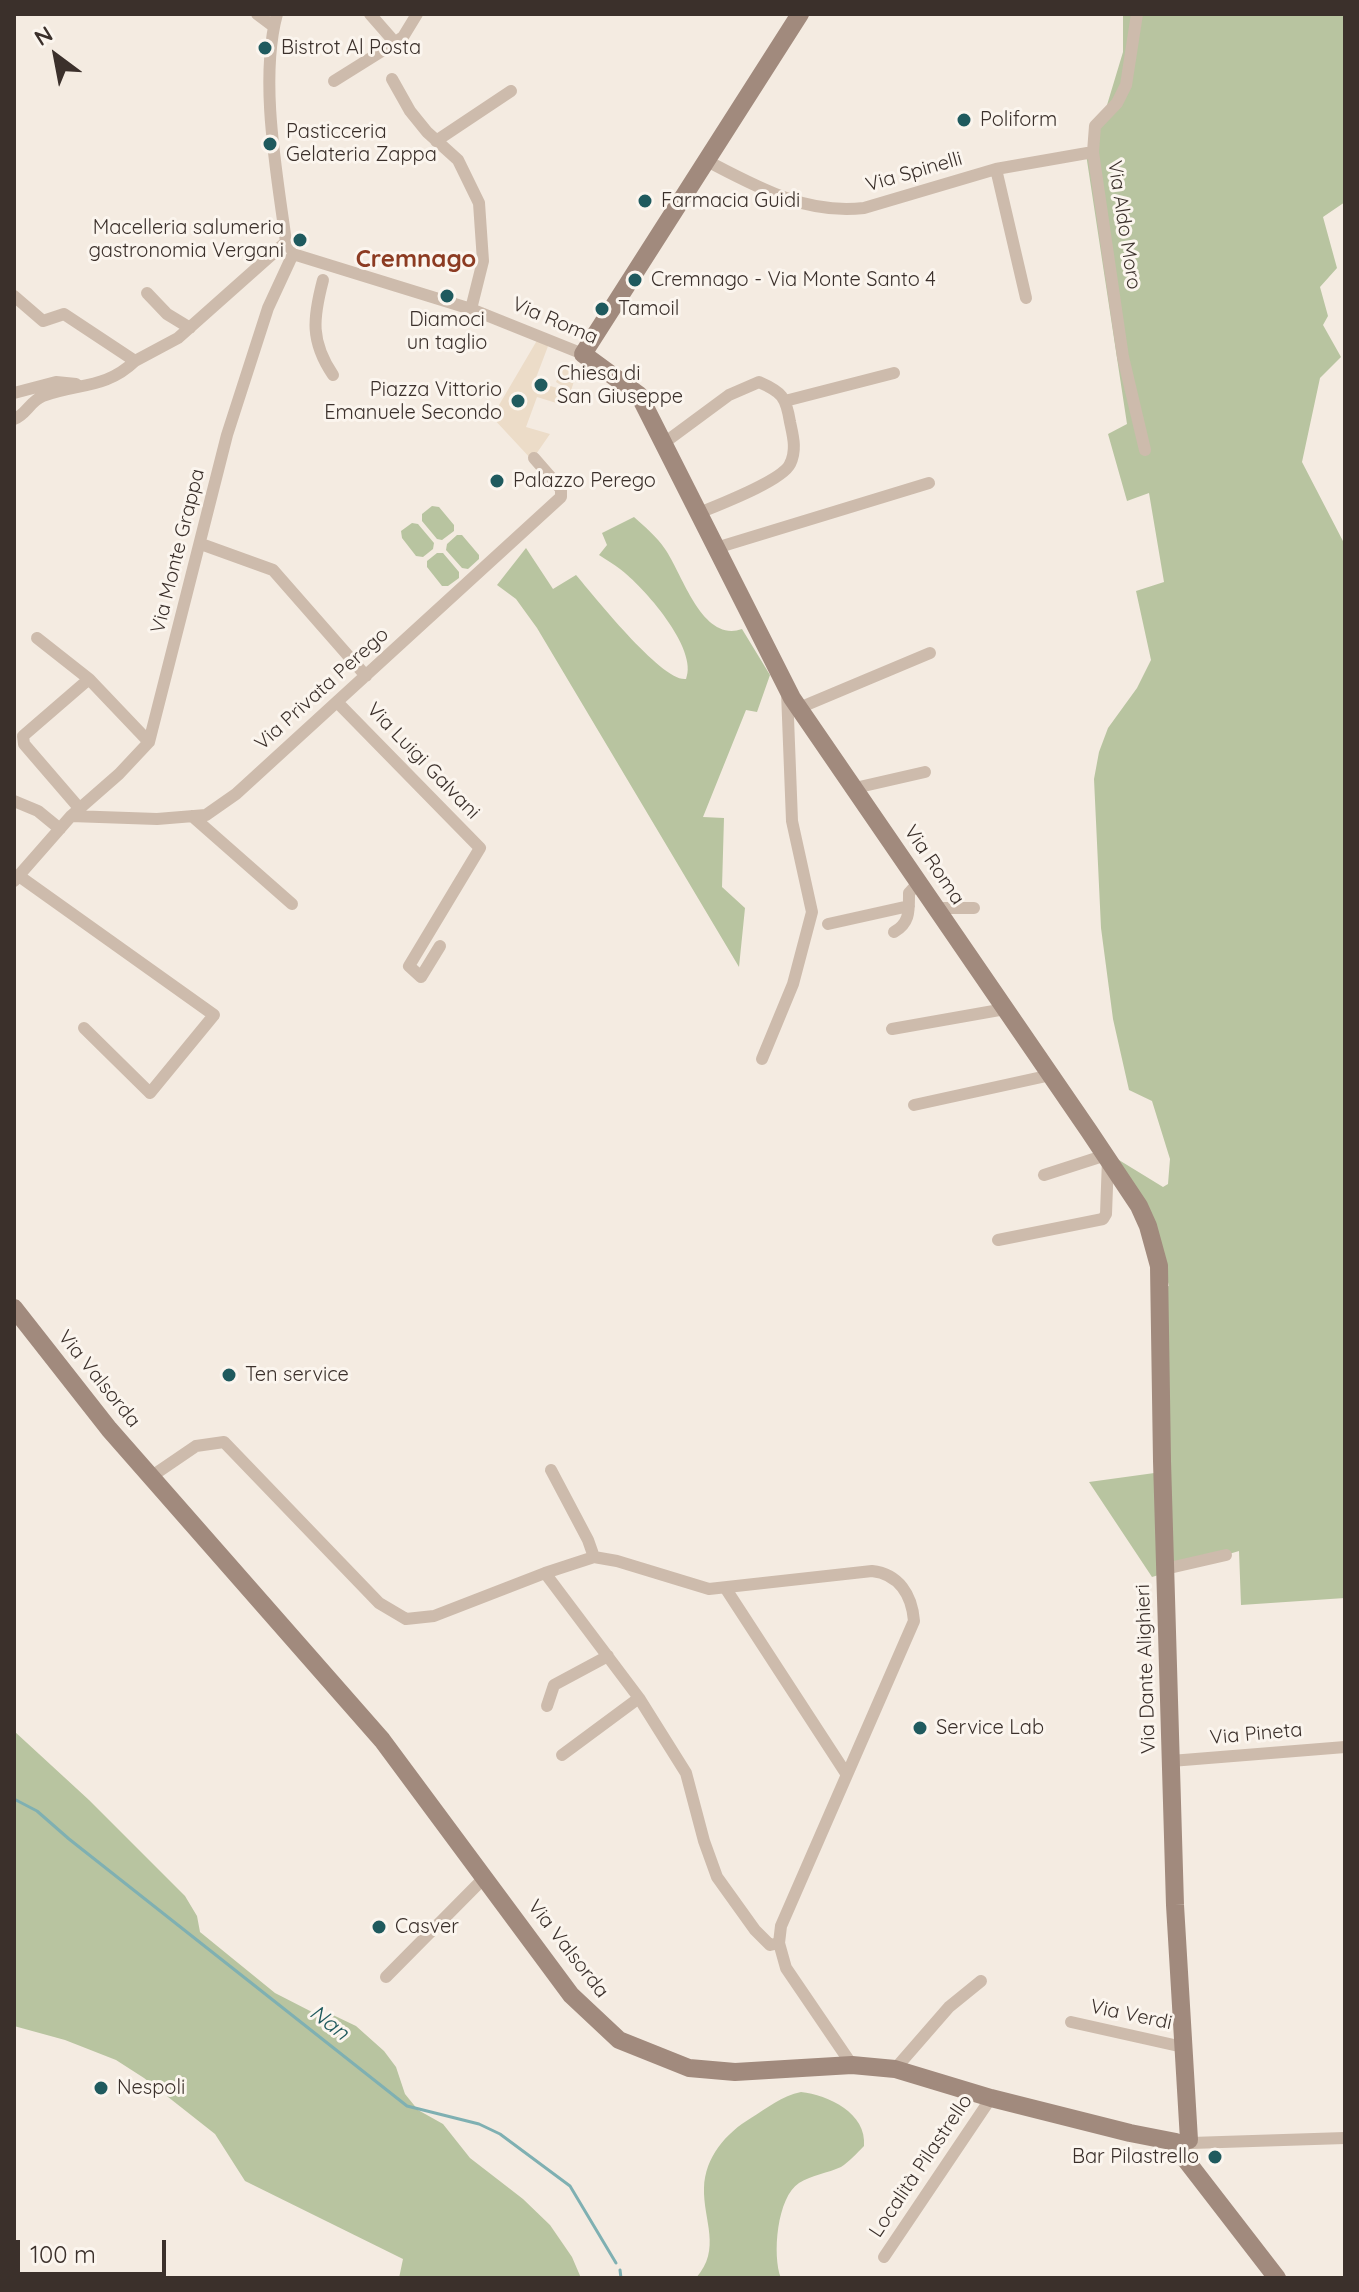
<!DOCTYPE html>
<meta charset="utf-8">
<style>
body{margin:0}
#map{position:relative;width:1359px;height:2292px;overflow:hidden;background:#f4ebe1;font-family:Quicksand,sans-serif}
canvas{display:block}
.frame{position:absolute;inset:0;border:16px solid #3b302b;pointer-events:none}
.north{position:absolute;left:16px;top:16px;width:80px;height:80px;-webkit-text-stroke:6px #fbf5ee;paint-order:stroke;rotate:328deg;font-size:22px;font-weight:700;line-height:32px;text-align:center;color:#3b302b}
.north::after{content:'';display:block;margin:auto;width:28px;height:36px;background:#3b302b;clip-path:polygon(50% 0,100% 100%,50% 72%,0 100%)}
.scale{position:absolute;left:16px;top:2240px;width:150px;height:36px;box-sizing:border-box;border:4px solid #3b302b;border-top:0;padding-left:10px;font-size:24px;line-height:28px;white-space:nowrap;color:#3b302b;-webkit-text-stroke:6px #fbf5ee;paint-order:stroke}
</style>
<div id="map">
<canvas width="1359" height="2292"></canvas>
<div class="frame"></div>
<div class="north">N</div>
<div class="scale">100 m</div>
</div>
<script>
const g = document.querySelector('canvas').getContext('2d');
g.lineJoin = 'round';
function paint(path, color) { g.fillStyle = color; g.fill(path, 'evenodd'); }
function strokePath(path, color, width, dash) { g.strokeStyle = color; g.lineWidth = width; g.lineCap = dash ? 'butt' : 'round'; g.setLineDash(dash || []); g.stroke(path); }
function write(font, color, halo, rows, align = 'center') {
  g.font = font + ' Quicksand,sans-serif'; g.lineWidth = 6; g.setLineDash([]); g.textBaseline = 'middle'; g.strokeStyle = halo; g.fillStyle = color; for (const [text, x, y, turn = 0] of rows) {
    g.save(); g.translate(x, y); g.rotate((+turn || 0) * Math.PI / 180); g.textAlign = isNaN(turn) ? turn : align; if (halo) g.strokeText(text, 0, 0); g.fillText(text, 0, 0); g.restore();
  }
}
paint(new Path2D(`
 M1123,14H1345V202L1323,217L1337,268L1320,287L1328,316L1323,325L1341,357L1320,378L1302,462L1345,545V1598L1241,1605L1239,1551L1152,1577L1089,1482L1169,1471L1161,1287L1169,1286L1156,1236L1114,1157L1163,1187L1168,1184L1170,1159L1152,1101L1129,1090L1113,1019L1101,928L1094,779L1099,752L1108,728L1137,688L1151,660L1136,591L1164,582L1149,493L1127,501L1108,434L1127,424L1086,154L1104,115L1123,52Z
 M432,506L439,507L454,525V531L442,540L437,539L422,521V514Z
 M634,517C645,527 657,537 665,549C683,575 702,643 742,629L770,675L757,712L746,710L703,817L724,818L722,887L745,908L739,967L537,628L516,599L497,585L526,548L553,589L576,575C594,596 662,682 686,679C699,649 643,586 620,569C614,564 606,560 599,555L607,545L602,533Z
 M412,523L418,524L434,543L433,549L423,557L416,556L402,538L401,531Z
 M457,535H462L479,555V559L468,569L462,568L446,550L447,544Z
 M437,553H443L459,572V578L448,586H442L427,567V561Z
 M14,1731L89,1800L185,1896L197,1916L200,1932L275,1993L314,2013L333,2015L356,2026L384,2051L396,2067L405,2094L418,2110L443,2124L470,2158L523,2199L550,2225L572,2257L581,2278H399L403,2259L245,2181L215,2134L144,2078L116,2060L65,2040L14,2026Z
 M801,2092C828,2095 867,2113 864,2146C857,2153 849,2162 841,2167C828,2173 812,2175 799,2183C777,2197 772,2256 781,2278H696C722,2249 703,2220 704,2188C705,2157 726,2133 751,2118C767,2108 782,2096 801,2092Z`), '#b8c4a0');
paint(new Path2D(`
 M539,337L550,341L534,383L545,388L547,385L564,390V387L556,382L561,371L556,369L558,365L576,375L566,406L537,397L526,427L550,434L532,460L492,417Z`), '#ecdcc8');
strokePath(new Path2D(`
 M14,1799L37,1811L69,1839L407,2106L479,2124L500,2134L570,2186L616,2263
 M620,2270L621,2278`), '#7fb0b2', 3);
strokePath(new Path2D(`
 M257,14L273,26
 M277,14C259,80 277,174 286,242L290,248
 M1137,14L1126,85L1117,103L1095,126L1093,152L1123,357L1145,450
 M390,46L403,37L417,14
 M392,79L410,111L427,132L458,160L479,203L483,261L471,309
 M334,81L390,46L391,38L370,14
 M436,141L511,91
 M707,161C757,187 806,215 864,208L996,169L1093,152
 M996,169L1026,298
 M293,254L471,309L583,354
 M323,280C313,318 310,341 333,375
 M147,293L167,314L190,328
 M14,296L43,321L64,314L135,361L178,338L286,242
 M14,393L56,382L76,384
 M785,401L894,373
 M14,419C26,415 30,401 43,396C78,383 106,389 135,361
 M664,443L729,395L759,382C782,392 786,397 790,422C793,436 797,450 790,464C782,481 718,505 699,513
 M201,544L273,570L366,676
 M716,548L929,483
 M37,638L89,679
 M337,702L480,848L409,966L421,977L440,946
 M799,708L930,653
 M855,788L925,772
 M14,801L38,811L60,829
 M80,809L24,744L23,736L89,679L149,742
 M71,816L157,819L206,815L236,794L561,497V489L534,458
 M192,816L292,904
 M19,876L214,1015L150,1093L84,1028
 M14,881L71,816L119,774L149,742L227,435L268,308L293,254
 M937,908H974
 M828,924L909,906
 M894,932C910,923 909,911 909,893L919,882
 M892,1029L1005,1009
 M762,1059L793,984L812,912L792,821L787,692
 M914,1105L1051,1075
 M1044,1175L1106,1155
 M998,1240L1103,1219L1106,1214L1108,1159
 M551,1470L588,1540L594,1557
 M152,1476L196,1446L224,1442L379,1603L406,1619L434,1616L545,1573L594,1557L617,1561L709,1589L872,1571C899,1574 912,1595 914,1621L781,1926L779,1943
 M1165,1569L1226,1555
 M545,1573L639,1698L686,1773L704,1841L717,1877L755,1930L770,1945L779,1943L786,1968L852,2065
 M726,1589L847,1775
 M547,1706L554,1685L608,1656
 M562,1755L639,1698
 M1171,1761L1345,1747
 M386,1977L485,1877
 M1071,2022L1183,2047
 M895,2069L949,2007L981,1981
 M1191,2143L1345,2138
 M884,2257L991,2098`), '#cdbbac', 12);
strokePath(new Path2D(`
 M800,14L583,354L639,395L792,698L1089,1131L1139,1206L1148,1226L1159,1266L1162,1461L1175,1905L1189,2140
 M14,1308L109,1429L382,1740L571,1995L619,2040L689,2068L735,2072L852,2065L895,2069L991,2098L1130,2133L1176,2142
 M1182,2155L1277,2278`), '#a18a7d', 18);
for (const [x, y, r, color] of [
 [265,48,8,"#1f5a5e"],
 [964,120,8,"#1f5a5e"],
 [270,144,8,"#1f5a5e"],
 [645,201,8,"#1f5a5e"],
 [300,240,8,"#1f5a5e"],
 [635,280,8,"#1f5a5e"],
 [447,296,8,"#1f5a5e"],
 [602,309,8,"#1f5a5e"],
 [541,385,8,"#1f5a5e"],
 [518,401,8,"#1f5a5e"],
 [497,481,8,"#1f5a5e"],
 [229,1375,8,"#1f5a5e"],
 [920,1728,8,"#1f5a5e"],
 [379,1927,8,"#1f5a5e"],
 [101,2088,8,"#1f5a5e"],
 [1215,2157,8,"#1f5a5e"]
]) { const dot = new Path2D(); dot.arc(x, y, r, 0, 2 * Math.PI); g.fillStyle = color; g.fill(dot); strokePath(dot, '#fbf5ee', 3); }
write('20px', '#3b302b', '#fbf5ee', [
 ["Bistrot Al Posta",281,48],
 ["Poliform",980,120],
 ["Pasticceria",286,132],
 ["Gelateria Zappa",286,155],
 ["Farmacia Guidi",661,201],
 ["Macelleria salumeria",284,228,"right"],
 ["gastronomia Vergani",284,251,"right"],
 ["Cremnago - Via Monte Santo 4",651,280],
 ["Tamoil",618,309],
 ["Diamoci",447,320,"center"],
 ["un taglio",447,343,"center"],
 ["Chiesa di",557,374],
 ["San Giuseppe",557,397],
 ["Piazza Vittorio",502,390,"right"],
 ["Emanuele Secondo",502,413,"right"],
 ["Palazzo Perego",513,481],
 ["Ten service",245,1375],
 ["Service Lab",936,1728],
 ["Casver",395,1927],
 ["Nespoli",117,2088],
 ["Bar Pilastrello",1199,2157,"right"]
], 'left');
write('20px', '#3b302b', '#fbf5ee', [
 ["Via Spinelli",914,172,-16],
 ["Via Aldo Moro",1124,225,81],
 ["Via Roma",555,321,23],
 ["Via Monte Grappa",178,551,-76],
 ["Via Privata Perego",322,689,-42],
 ["Via Luigi Galvani",423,761,46],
 ["Via Roma",934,865,56],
 ["Via Valsorda",99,1379,51],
 ["Via Dante Alighieri",1146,1669,-92],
 ["Via Pineta",1256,1734,-5],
 ["Via Valsorda",568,1949,52],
 ["Via Verdi",1131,2015,12],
 ["Località Pilastrello",921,2166,-56]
]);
write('italic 22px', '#1f5a5e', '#fbf5ee', [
 ["Nan",329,2023,38]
]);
write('bold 24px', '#8c3b22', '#fbf5ee', [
 ["Cremnago",416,260]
]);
</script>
